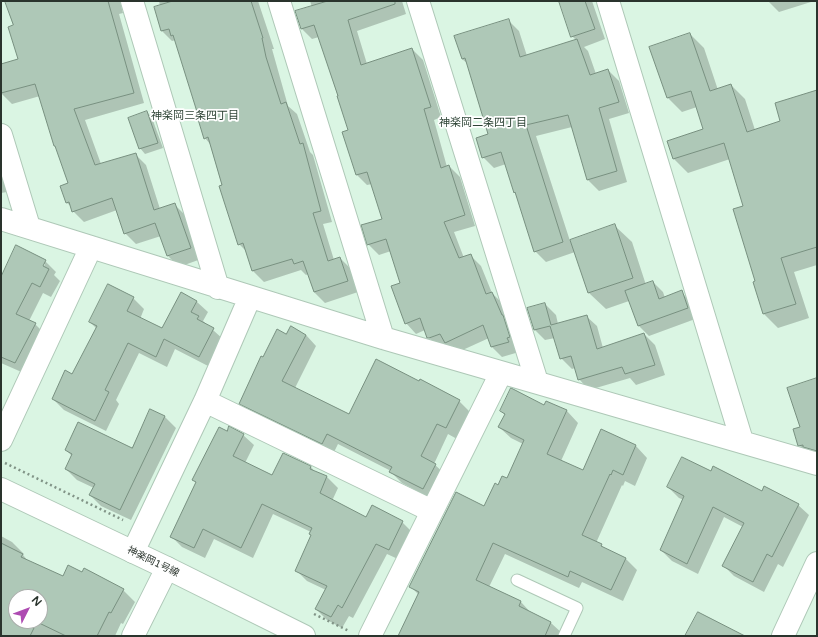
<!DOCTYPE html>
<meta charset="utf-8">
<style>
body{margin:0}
#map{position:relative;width:818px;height:637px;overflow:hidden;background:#daf5e3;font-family:"Varela Round",sans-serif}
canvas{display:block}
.frame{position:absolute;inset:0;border:2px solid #2a342d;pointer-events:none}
.north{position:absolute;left:8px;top:589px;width:40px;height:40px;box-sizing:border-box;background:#fff;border:1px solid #aaaeab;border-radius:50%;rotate:48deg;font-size:11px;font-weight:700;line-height:16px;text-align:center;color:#2a342d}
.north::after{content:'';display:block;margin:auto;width:14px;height:18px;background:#ae4bb2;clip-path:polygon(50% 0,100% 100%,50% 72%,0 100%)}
</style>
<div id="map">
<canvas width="818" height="637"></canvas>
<div class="frame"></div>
<div class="north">N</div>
</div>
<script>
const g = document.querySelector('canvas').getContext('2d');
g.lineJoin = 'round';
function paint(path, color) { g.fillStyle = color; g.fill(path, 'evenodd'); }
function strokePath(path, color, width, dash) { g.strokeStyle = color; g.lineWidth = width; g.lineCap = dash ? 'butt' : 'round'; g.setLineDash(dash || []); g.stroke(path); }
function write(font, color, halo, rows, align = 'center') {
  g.font = font + ' "Varela Round","Noto Sans JP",sans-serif'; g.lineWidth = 3.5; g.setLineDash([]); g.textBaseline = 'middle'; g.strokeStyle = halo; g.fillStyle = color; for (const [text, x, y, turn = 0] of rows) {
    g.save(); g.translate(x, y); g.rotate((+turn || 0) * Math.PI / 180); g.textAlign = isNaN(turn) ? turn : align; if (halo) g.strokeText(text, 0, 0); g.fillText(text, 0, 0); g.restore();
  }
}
paint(new Path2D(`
 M6,1H120L123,13L119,14L144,103L85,120L101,164L135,154L146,165L160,209L174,204L185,215L201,259L179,267L168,256L161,236L136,244L125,233L117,210L84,222L73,211L72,207L67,203L61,186L69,183L40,96L12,104L1,93V65L20,60L14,26Z
 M159,1H258L274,49H272L288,106L297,114L310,152L313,155L332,222L323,224L334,260L340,258L351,269L358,292L325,303L314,292L308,274L306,275L301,270L264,282L253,271L247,252L239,244L210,144L205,138L199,116L176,40L172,41L162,31L160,6Z
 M310,1H402L406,14L357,31L367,64L412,49L423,60L441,117L434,120L447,167L449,166L460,177L475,226L454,232L464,258L470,255L481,266L492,293L503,304L519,352L502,357L492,347L489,338L456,353L448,345L439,348L428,337L425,330L416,334L406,323L401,283L391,251L379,255L368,244L383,220L372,184L367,185L357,175L349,131L319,37L312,39L302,29L312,7Z
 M560,1H592L605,39L584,47L588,51L596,74L608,70L619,81L629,113L609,119L627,182L599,191L588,180L572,127L536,136L570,241L615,226L632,242L646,285L653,282L663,292L665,298L681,292L691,302L698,318L649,336L639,326L629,301L606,309L589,293L575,252L546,262L535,251L506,164L494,168L483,157L490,135L468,64L462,59L508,20L519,31L527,56L576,40L572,36Z
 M768,1H810L811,2L779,12Z
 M690,34L704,48L718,90L731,85L745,99L755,130L782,122L817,94V265L794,272L809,318L778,328L764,314L754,282H756L745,207L730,159L688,173L674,159L668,142L704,130L697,107L682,112L668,98Z
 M147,112L152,118L163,148L145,154L140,148Z
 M1,170L7,192L1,193Z
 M45,261L56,272L54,275L60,281L51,297L43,293L29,321L35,324L46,335L26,374L1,363V284ZM43,264H45L42,271Z
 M108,286L133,298L144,309L140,319L162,330L181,293L197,302L208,312L203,321L224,340L210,367L175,349L167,367L139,353L116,400L119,404L106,431L64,410L53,399L73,375L96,328L90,322Z
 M545,304L556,315L558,324L586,316L597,326L603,348L644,334L655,345L665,375L636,385L630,378L589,390L579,379L575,368L572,369L561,358L555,338L545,340L535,330L528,309Z
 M306,335L316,346L295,388L349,416L459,401L470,412L457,439L448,434L434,464L446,475L434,500L402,483L391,472V471L338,444L333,454L251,414L240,403L263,358L287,336Z
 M817,379V459H813L799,445L801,428Z
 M547,402L567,411L578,423L561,461L583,472L601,431L636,446L647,458L635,486L625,481L623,486L622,485L596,543L601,545L605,549L625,558L637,570L623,601L582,582L579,588L505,554L489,587L521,602L532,614L551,623L563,634L562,636H399L419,595L411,587L484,507L499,486L507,479L523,444L511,438L499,427L505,415L501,411L545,407Z
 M150,410L165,417L176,428L131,520L101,506L90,495L94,488L77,480L66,469L72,456L66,450L132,449Z
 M227,432L243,435L254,445L245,463L272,477L311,467L316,473L327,477L338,488L332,501L366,518L402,522L413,533L400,560L387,554L353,618L349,616L342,628L327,620L316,609L326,590L307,581L296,570L312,536L311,532L273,514L253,558L214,539L205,558L182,547L171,536L197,483L194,480Z
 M711,472L798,505L809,515L783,567L778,564L764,592L734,576L723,565L743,527L724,517L698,574L672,561L661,550L684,500L679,498L668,487Z
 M1,536L12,542L24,554L23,555L28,561L64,577L123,590L135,602L123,624L121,623L115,636H1ZM16,597H40V621H16Z`), '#0003');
const building = new Path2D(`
 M5,1H108L134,93L74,109L95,165L136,153L154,210L175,203L191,248L167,256L155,223L124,234L112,198L72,212L69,202L66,203L60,186L68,183L55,146H54L35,84L1,93V64L18,59L8,27L13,25Z
 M173,1H251L263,38H262L266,57L281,104L286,102L300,144L303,143L321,211L313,213L328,261L340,257L348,281L314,292L303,261L294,264L292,259L252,271L243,243L238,245L219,186L222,185L208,137L204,139L197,116L198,115L173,35L171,36L169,29L161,31L154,7Z
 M328,1H395V4L348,20L361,65L412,48L431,107L424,109L441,168L449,165L465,215L444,222L459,258L471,254L486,294L492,292L502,315H503L510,337L507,338L509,342L491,347L483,325L445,343L440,334L429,338H427L420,318L405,324L391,286L400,283L386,239L367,245L361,225L382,219L367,172L356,175L342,132L348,130L337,96H338L314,25L301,29L295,11Z
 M559,1H585L595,29L571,37Z
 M509,19L520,57L577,39L590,75L608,69L619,102L599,108L617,171L587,180L568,115L526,125L563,242L534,252L515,192L514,193L501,152L482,158L476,138L488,134L465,58L462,59L454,36Z
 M690,33L710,91L731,84L747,132L780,121L775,103L817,90V247L781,258L796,304L763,314L753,282L755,281L733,209L743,206L724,143L673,159L667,141L703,129L691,91L667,98L649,47Z
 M147,111L158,143L139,149L128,118Z
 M615,224L633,278L588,293L570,240Z
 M16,245L46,260L43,266L49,269L40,287L32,283L16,314L36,323L15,363L1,357V277Z
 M653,281L659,299L682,290L688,308L638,326L625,291Z
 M108,284L134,297L127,311L162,328L181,292L197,301L191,312L199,316L197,319L214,328L199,357L164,339L156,357L128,343L105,390L109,392L95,421L52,399L65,370L72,374L97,326L89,322Z
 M545,303L551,325L587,315L597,349L644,333L655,365L625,374L622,367L578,380L571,356L560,359L550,326L534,330L527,308Z
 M291,326L306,335L282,381L349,414L376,359L419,381L420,379L460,400L446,428L437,424L421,456L436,464L423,489L389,472L392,467L327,434L322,444L239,404L261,356L263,357L277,329L286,334Z
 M817,378V451L803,447V445L798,446L793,429L800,427L787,388Z
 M511,388L544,405L546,401L567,410L547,454L583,470L601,429L636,445L623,475L613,470L611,475L610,474L582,535L602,544L601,546L626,558L611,590L570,571L568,577L493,543L476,580L521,601L519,606L551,622L545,636H398L419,592L409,587L456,492L484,506L495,483L498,485L502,476L507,478L524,440L498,427L505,414L500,411Z
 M150,409L165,416L120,510L89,495L95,484L65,469L72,454L65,450L78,422L132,448Z
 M229,426L244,434L233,456L272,475L283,453L311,466L310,469L327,476L320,493L366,517L372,505L403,521L389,550L376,544L342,608L338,605L331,617L315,609L327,586L295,571L311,535L309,534L312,528L262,504L241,548L203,529L194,548L170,537L196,482L192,480L219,427L227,431Z
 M682,457L711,471L713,466L762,491L764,486L799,504L772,557L767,554L753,582L722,566L744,523L713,507L687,564L660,550L684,496L667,487Z
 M1,543L23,554L21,557L63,576L68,565L82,572L84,568L124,589L111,613L109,612L97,636H66L37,622L30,636H1ZM16,597H40V621H16Z
 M698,612L745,636H685Z`);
paint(building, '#aec8b7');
strokePath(building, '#789080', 1);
const service = new Path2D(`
 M517,580L577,608L564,636`);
const minor = new Path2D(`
 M132,1L218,288
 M279,1L383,338
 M418,1L537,382
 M608,1L742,441
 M1,135L29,227
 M1,219L383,338L817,464
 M205,401L432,511
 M1,440L91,247
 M133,552L205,401L250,297
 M133,636L167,568
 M370,636L501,373
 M783,636L817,563`);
const tertiary = new Path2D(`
 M1,489L167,568L304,636`);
strokePath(service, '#aec8b7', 13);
strokePath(minor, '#aec8b7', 24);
strokePath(tertiary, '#aec8b7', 24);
strokePath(new Path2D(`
 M5,463L123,520
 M314,614L349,631`), '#819487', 2.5, [2, 3]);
strokePath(service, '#fff', 11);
strokePath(minor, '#fff', 22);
strokePath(tertiary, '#fff', 22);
write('10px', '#2a342d', '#fff', [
 ["神楽岡1号線",153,562,26]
]);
write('11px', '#2e4436', '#fff', [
 ["神楽岡三条四丁目",195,116],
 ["神楽岡二条四丁目",483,123]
]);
</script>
